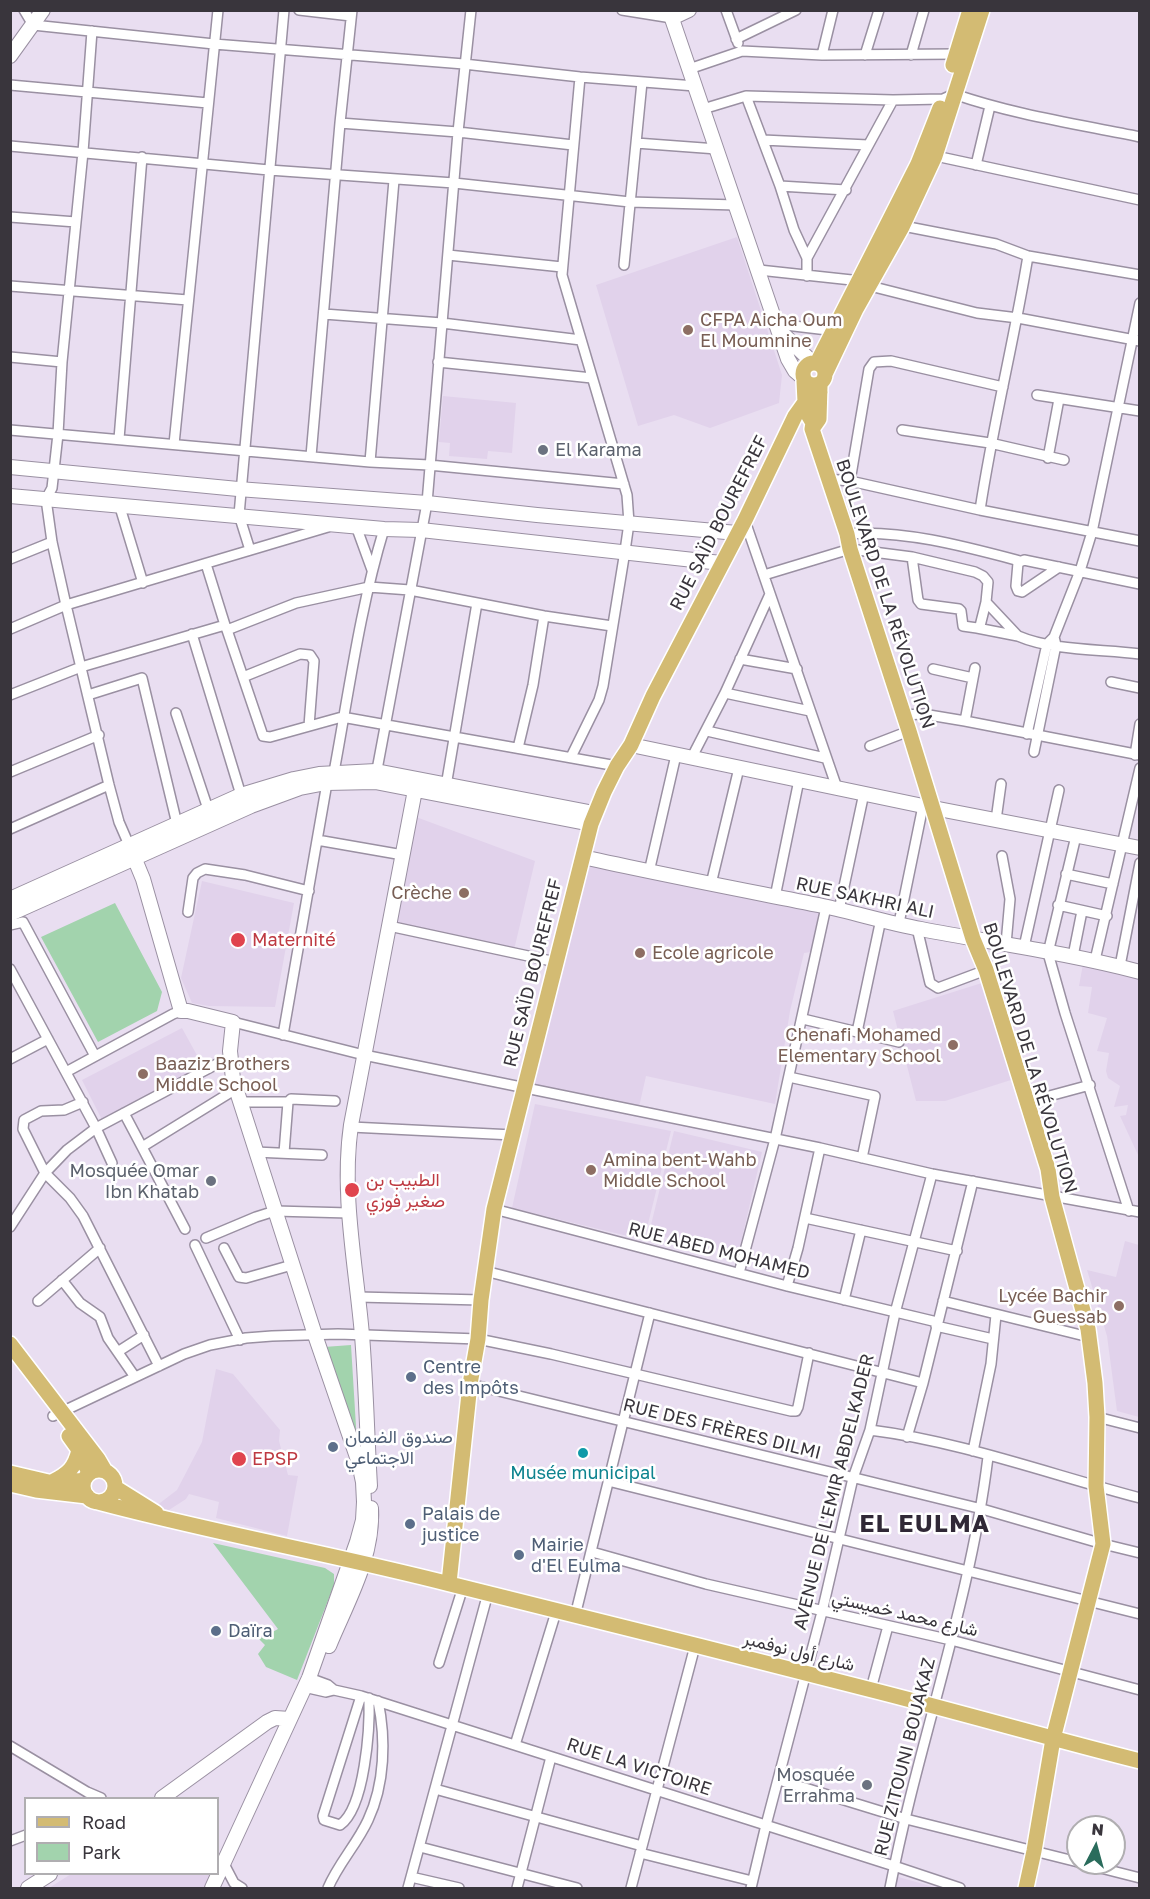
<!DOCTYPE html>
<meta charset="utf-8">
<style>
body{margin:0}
#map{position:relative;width:1150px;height:1899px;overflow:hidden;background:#e9def1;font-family:"Golos Text",sans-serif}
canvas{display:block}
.frame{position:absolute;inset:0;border:12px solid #39353c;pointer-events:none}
.legend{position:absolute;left:24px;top:1797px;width:195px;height:78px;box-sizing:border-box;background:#fff;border:2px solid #b0aeb1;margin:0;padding:8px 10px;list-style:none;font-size:18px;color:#39353c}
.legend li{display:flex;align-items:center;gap:12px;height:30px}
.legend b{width:30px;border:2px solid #b0aeb1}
.north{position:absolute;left:1066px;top:1815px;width:60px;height:60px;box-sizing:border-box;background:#fff;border:2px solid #b0aeb1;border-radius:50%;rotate:6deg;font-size:16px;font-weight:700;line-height:24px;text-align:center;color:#39353c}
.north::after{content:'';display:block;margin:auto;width:21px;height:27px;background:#2a6c5c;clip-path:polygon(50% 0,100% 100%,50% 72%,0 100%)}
</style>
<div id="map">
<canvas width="1150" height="1899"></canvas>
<div class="frame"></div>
<ul class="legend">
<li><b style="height:8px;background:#d3bb73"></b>Road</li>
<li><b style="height:16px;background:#a2d3ad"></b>Park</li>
</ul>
<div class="north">N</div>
</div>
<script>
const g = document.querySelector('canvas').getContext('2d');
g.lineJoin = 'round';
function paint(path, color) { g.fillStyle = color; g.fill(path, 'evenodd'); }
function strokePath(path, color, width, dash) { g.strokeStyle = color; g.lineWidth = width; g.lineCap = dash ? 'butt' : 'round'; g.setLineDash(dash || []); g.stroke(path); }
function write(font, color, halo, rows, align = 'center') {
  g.font = font + ' "Golos Text",Vazirmatn,sans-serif'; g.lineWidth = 5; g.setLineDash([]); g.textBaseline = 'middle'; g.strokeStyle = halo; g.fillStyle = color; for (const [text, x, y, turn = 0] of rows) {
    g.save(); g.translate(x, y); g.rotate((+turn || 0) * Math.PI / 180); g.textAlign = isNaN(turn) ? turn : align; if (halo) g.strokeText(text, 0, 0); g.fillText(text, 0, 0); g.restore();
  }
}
paint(new Path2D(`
 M737,237L782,375L779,403L710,428L674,415L638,426L596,285Z
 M443,396L516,403L512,453L488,451L487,459L449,456L450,443L439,442Z
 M416,817L535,861L514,950L394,924Z
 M585,863L819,910L811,952L804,953L790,1011L775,1104L646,1076L639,1107L528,1083Z
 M202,881L294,903L275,1007L209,1006L192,1003L181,978Z
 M1083,964L1139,976V1157L1120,1116L1126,1115L1128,1105L1114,1107L1120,1086L1108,1078L1106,1071L1109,1053L1097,1051L1107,1018L1088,1013L1092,987L1079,986Z
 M985,982L1014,1079L945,1101H916L893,1011Z
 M182,1028L204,1068L103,1122L82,1080Z
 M535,1104L671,1131L644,1240L512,1208Z
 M674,1131L762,1152L738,1255L649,1233Z
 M1125,1241L1139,1245V1417L1117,1411L1107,1336L1087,1270L1116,1277Z
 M216,1369L233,1374L280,1430L279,1441L288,1475L298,1476L287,1536L216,1518L219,1502L189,1494L186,1499L169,1510L156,1506L177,1490L202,1442Z
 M71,1874H211L204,1888H49Z
 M895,1876L937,1888H892Z`), '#e1d2eb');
paint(new Path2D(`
 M115,903L162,992L157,1011L98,1042L41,937Z
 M351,1345L357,1443L324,1347Z
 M213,1543L325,1568L334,1574V1585L297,1680L266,1667L258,1654L265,1645L259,1639L278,1629Z`), '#a2d3ad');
const street = new Path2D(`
 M24,10L33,25L214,44L464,64L580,77L695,86
 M299,10L351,16
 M622,10L672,18
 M726,10L738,43
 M92,31L83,152L62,362L58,434L52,488L46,499L52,542L66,605L109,785L119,822L129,845
 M736,39L796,10
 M822,55L833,10
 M865,55L879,10
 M911,55L924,10
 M689,69L742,51L822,55L958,54
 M10,85L208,103
 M746,96L780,186L794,230L807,258
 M703,109L746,96L893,100L943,99L954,94C1015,115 1077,124 1140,137
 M340,123L458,132L573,145
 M763,140L868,145
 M636,143L717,149
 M10,146L269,170L454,183L630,202L736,205
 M931,155L1140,200
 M976,165L990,106
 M780,186L846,190
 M10,217L76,222
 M898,225L996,244L1028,256L1140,275
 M448,255L562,267
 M624,265L642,82
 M759,270L861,281L870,286L977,313L1018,318L1140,341
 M807,276V258L893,100
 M10,286L188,300
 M324,314L442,323L581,340
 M777,324L836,331
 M10,357L62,362
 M438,362L592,378
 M1037,395L1140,411
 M10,430L370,462L429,465L624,484
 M902,430L990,443L1064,460
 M119,439L142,157
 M174,444L218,10
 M311,456L340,123L352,10
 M1048,458L1059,399
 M370,462L394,180
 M827,479L850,481L980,510L1140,541
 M850,481L869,369L874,362L891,361L1003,387
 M119,504L143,583
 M980,510C993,424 1014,341 1028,256
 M745,521L837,788
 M356,526L372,570
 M847,534C901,529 967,547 1020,561
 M250,550L239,515L284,10
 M10,559L52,542
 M206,564L225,625
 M1059,567L1022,592L1018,591L1016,586L1018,563L1024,560L1140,584
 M764,575L850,549L912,557L975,572L983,576L988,582L986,602L980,626L977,628L963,626L961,611L959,609L921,604L918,600L912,557
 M986,602L1018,636C1053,651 1101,649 1140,654
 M977,628L1018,636
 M10,629L66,605L328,527
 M227,630L263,736L270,737L342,717L617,766
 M192,634L241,795
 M1054,637L1080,571L1092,532L1140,303
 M740,659L797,669
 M933,669L973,678
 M243,677L300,654L310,655L314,661L309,726
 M1111,682L1140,688
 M725,693L810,711
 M10,695L81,667L225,625L227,630L296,603L369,587L410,590L544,616L612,626
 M88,695L142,678L177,824
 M176,713L208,809
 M902,715L923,714L965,721L1140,755
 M965,721L975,668
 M707,731L825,758
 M1027,734L1047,644L1054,637L1056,645L1034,752
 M870,746L909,731
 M518,748L533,685L544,616
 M1135,755L1140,724
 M571,757L599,700L603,686L625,551L629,523L627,495L562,275L580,77
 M692,757L725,693L770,594
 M10,772L99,735
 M334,772C349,691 360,608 384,529
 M376,775L427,503L458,132L471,10
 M446,786L477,603
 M996,820L1001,784
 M10,829L109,785
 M1076,836L1048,953L1065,1013L1129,1211
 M317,840L403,855
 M1002,856L1010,899L1006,944
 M649,872L676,755
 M1066,874L1113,884
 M711,884L739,768
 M775,897L799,780
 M1058,905L1107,916
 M839,910L864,793
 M188,912L193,878L197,873L205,869L245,875L309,891
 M899,923L923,806
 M10,925L23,922L95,1056
 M389,926L556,962
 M917,928L930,983L938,988L986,970
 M1024,947L1059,790
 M1073,956L1082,911
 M1095,960L1140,768
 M1120,966L1140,863
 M10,969L96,1128L112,1163
 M803,1019L899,1042
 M233,1022L364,1055L820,1148L932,1174L1140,1212
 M857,1032L881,919
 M283,1035L327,783
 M10,1059L48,1039
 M66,1072L173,1014L181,1011
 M789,1077L875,1096L862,1158
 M83,1102L64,1110L41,1111L24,1120L23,1129L45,1173L70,1198L83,1216L159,1366
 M239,1102H288
 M1027,1102L1090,1085
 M124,1113L142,1147
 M351,1127L513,1135
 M255,1152L322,1155
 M284,1153L288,1102L291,1099L335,1101
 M494,1209L787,1286L937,1322
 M805,1218L957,1251
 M10,1227L45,1173L67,1150L96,1128L230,1057
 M185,1229L142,1147L236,1089
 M206,1238L256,1217L275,1211L349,1213
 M195,1245L240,1340
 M224,1248L239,1277L246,1278L292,1265
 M485,1271L923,1383
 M739,1273L775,1139L826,907
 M62,1280L80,1303L100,1317L108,1338L135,1377
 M787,1286L798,1248L820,1148
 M358,1297L481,1300
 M844,1300L861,1230
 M38,1301L100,1248
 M943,1301L1089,1337
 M936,1326L993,1339
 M119,1351L144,1335
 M470,1384L982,1509L1103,1544L1140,1553
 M53,1416L184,1354L210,1345L246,1338L272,1336L338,1334L478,1339L551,1354L791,1411H796L798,1407L809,1353
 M1097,1417L1140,1428
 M870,1430C959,1441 1052,1475 1140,1498
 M907,1437L923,1383L973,1181
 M973,1451L991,1364L996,1315
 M608,1481L1140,1614
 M592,1552L706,1584L951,1640L1140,1690
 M575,1616L650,1313
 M439,1663L463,1587
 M309,1678L328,1685L334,1690L361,1696L894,1866L960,1888
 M304,1687L326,1692L334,1690
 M871,1689L888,1626
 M361,1696L323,1816L324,1820L340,1825C365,1808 370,1727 369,1698
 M515,1745L556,1612
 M10,1746L87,1792L101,1798
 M779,1780L906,1819L1078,1862
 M435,1789L642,1846
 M10,1841L26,1835
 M420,1847L577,1888
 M640,1853L752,1881
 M223,1862L234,1883L242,1888
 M1081,1863L1140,1878
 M411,1877L459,1888
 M328,1888C338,1864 357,1844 368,1820C385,1784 386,1739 378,1701
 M408,1888L488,1593
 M517,1888L551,1757
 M631,1888L695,1646
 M751,1888L766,1825L822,1612L853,1478L870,1430L895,1313L932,1174
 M890,1888C918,1743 970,1604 988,1457`);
const secondary = new Path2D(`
 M669,10L788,359L795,371L802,377
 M672,18L689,10
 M10,56L43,10
 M780,331L813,363
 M10,467L238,489L427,503L537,515L737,533
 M10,496L384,529L421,530L721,563
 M631,745L923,806L1140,848
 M129,845L143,879L181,1011H188L233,1022L230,1051L233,1079L315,1335L359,1463L363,1482L364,1502L363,1520L357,1542L309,1678L212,1888
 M583,857C663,875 743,890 823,906C856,913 888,923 921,929C994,943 1067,953 1140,972
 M10,899L241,795L294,779L319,774L376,771L594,813
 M10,914L251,806L300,788L326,783L375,782L591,824
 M370,1486C367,1435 366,1385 362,1335C356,1265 341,1195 351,1125L415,790
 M329,1646C347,1602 374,1557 371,1508
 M162,1798L267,1722L275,1718L290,1719
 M28,1888L50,1874`);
const primary = new Path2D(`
 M953,65L970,10
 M803 374a11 11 0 1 1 22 0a11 11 0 1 1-22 0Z
 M817,363L918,164L940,108
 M825,374L856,309L902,227L935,156L982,10
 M804,381L805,402L807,413L813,423L812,429L847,534L850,549L909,731L973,939L986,970L1048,1169L1052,1197L1088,1329L1095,1383L1097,1417L1096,1486L1103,1544L1053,1739L1034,1851L1026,1888
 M812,429L819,419L820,386
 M10,1344L98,1459L105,1471
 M69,1436L79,1450L89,1473
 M83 1486a16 16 0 1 1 32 0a16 16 0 1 1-32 0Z
 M10,1473L57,1484L84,1480
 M52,1482C68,1474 75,1468 79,1450
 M10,1484L36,1490L87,1496
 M116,1488L156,1513
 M98,1502C214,1533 333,1554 450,1584C589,1619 729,1653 868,1689C959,1712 1049,1738 1140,1761
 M449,1583L470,1384L478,1339L481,1300L494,1209L591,824L604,792L617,766L631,745L653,696L745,520L795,416L805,402L820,392`);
strokePath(street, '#9a90a2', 12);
strokePath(secondary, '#9a90a2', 16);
strokePath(primary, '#fff', 18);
strokePath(street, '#fff', 9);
strokePath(secondary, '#fff', 14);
strokePath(primary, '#d3bb73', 15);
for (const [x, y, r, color] of [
 [688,330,6,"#8d6e63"],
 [543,450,6,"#6b7280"],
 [464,893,6,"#8d6e63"],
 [238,940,8,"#e0444e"],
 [640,953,6,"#8d6e63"],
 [953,1045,6,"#8d6e63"],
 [143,1074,6,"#8d6e63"],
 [591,1170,6,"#8d6e63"],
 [211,1181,6,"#6b7280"],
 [352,1190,8,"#e0444e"],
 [1119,1306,6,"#8d6e63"],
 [411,1377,6,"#5c6f8a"],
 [333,1447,6,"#5c6f8a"],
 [583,1453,6,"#0f9aa8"],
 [239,1459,8,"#e0444e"],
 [410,1524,6,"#5c6f8a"],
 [519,1555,6,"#5c6f8a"],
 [216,1631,6,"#5c6f8a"],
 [867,1785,6,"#6b7280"]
]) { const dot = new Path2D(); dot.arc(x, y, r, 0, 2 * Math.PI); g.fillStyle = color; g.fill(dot); strokePath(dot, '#fff', 2); }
write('18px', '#785e54', '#fff', [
 ["CFPA Aicha Oum",700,320],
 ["El Moumnine",700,341],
 ["Crèche",452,893,"right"],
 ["Ecole agricole",652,953],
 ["Chenafi Mohamed",941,1035,"right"],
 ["Elementary School",941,1056,"right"],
 ["Baaziz Brothers",155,1064],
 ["Middle School",155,1085],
 ["Amina bent-Wahb",603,1160],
 ["Middle School",603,1181],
 ["Lycée Bachir",1107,1296,"right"],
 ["Guessab",1107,1317,"right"]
], 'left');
write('18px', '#5b616d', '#fff', [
 ["El Karama",555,450,"left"],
 ["Mosquée Omar",199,1171],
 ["Ibn Khatab",199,1192],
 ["Mosquée",855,1775],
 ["Errahma",855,1796]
], 'right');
write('18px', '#39353c', '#fff', [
 ["RUE SAÏD BOUREFREF",719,523,-63],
 ["BOULEVARD DE LA RÉVOLUTION",885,594,72],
 ["RUE SAKHRI ALI",865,898,12],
 ["RUE SAÏD BOUREFREF",533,973,-76],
 ["BOULEVARD DE LA RÉVOLUTION",1030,1058,73],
 ["RUE ABED MOHAMED",719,1251,14],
 ["RUE DES FRÈRES DILMI",722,1429,14],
 ["AVENUE DE L'EMIR ABDELKADER",834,1492,-76],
 ["شارع محمد خميستي",905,1614,13],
 ["شارع أول نوفمبر",799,1652,14],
 ["RUE ZITOUNI BOUAKAZ",905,1757,-76],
 ["RUE LA VICTOIRE",639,1767,18]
]);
write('18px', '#be3a42', '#fff', [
 ["Maternité",252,940],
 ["الطبيب بن",366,1180],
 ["صغير فوزي",366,1201],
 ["EPSP",252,1459]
], 'left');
write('18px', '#4e5e75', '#fff', [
 ["Centre",423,1367],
 ["des Impôts",423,1388],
 ["صندوق الضمان",345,1437],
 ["الاجتماعي",345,1458],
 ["Palais de",422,1514],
 ["justice",422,1535],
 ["Mairie",531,1545],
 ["d'El Eulma",531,1566],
 ["Daïra",228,1631]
], 'left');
write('18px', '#0d838f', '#fff', [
 ["Musée municipal",583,1473]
]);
g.letterSpacing = '1.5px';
write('bold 24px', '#302836', '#fff', [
 ["EL EULMA",925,1524]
]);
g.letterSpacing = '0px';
</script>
